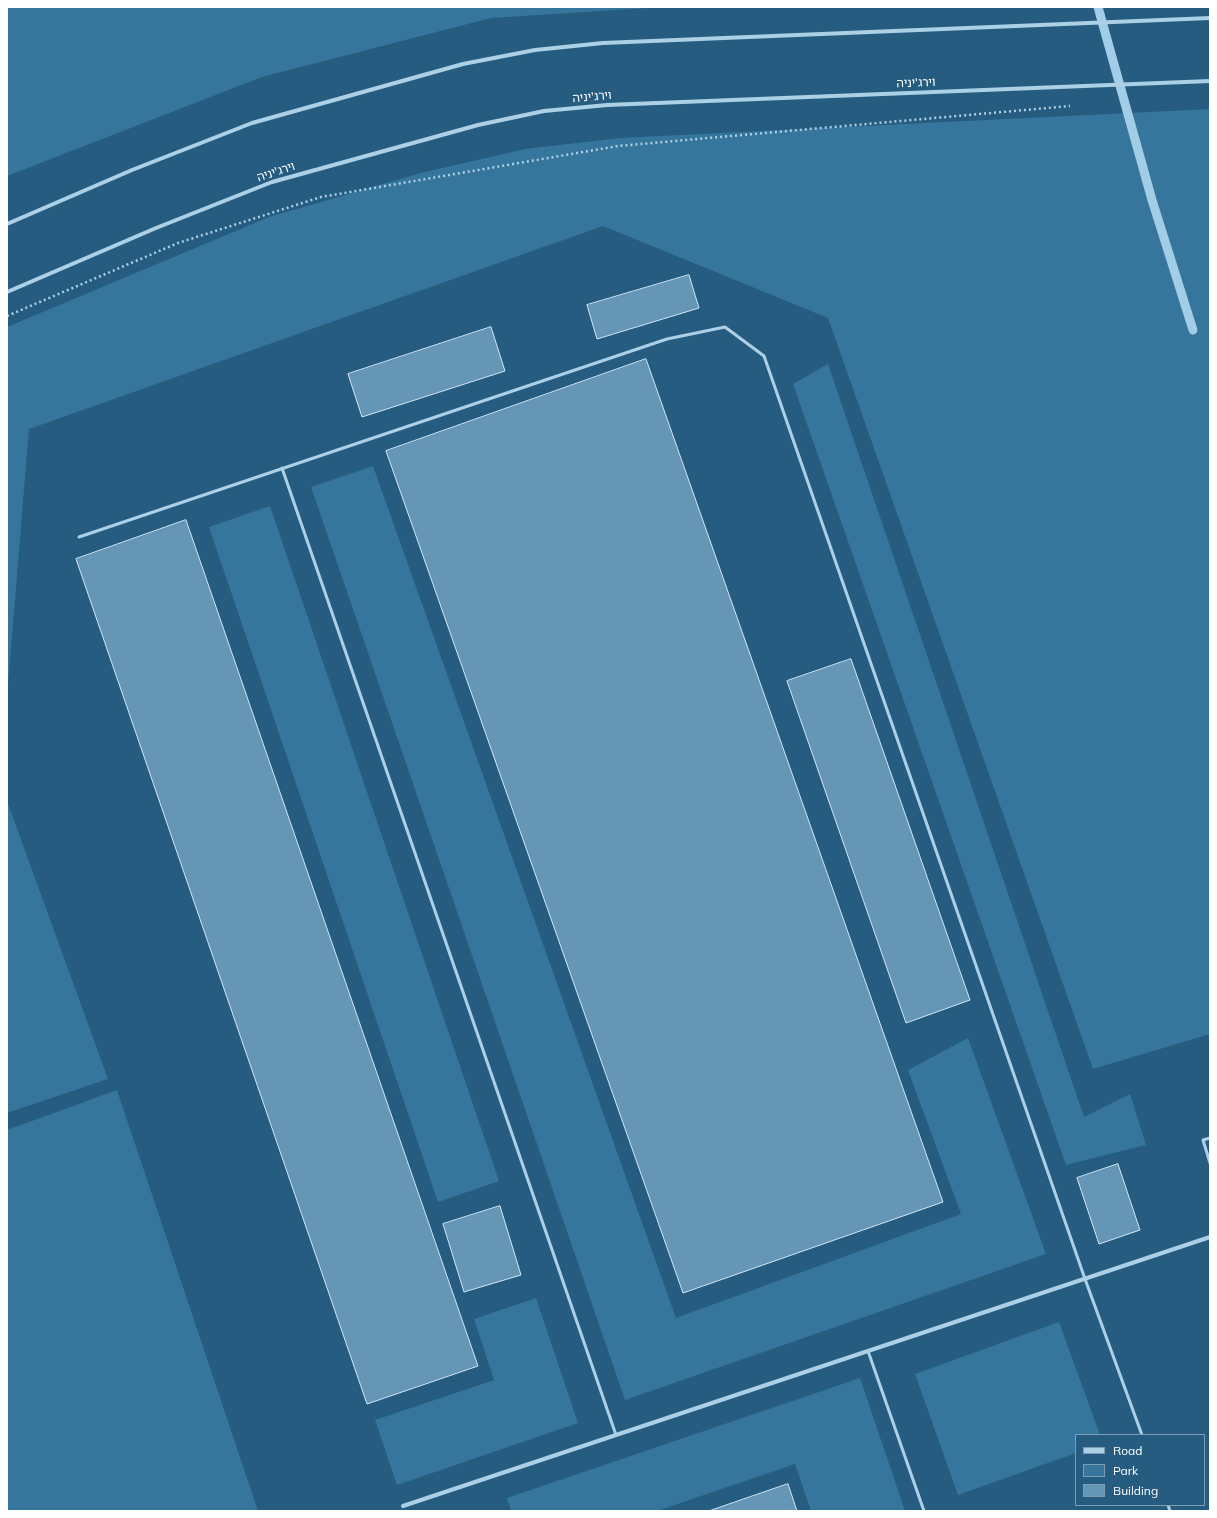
<!DOCTYPE html>
<meta charset="utf-8">
<style>
body{margin:0}
#map{position:relative;width:1217px;height:1518px;overflow:hidden;background:#255c80;font-family:Mulish,sans-serif}
canvas{display:block}
.frame{position:absolute;inset:0;border:8px solid #fff;pointer-events:none}
.legend{position:absolute;left:1075px;top:1434px;width:130px;height:72px;box-sizing:border-box;background:#255c80;border:1px solid #7c9db3;margin:0;padding:5px 7px;list-style:none;font-size:12px;color:#fff}
.legend li{display:flex;align-items:center;gap:8px;height:20px}
.legend b{width:20px;border:1px solid #7c9db3}
</style>
<div id="map">
<canvas width="1217" height="1518"></canvas>
<div class="frame"></div>
<ul class="legend">
<li><b style="height:5px;background:#acd0e6"></b>Road</li>
<li><b style="height:11px;background:#36759c"></b>Park</li>
<li><b style="height:11px;background:#6696b5"></b>Building</li>
</ul>
</div>
<script>
const g = document.querySelector('canvas').getContext('2d');
g.lineJoin = 'round';
function paint(path, color) { g.fillStyle = color; g.fill(path, 'evenodd'); }
function strokePath(path, color, width, dash) { g.strokeStyle = color; g.lineWidth = width; g.lineCap = dash ? 'butt' : 'round'; g.setLineDash(dash || []); g.stroke(path); }
function write(font, color, halo, rows, align = 'center') {
  g.font = font + ' Mulish,"Noto Sans Hebrew",sans-serif'; g.lineWidth = 4; g.setLineDash([]); g.textBaseline = 'middle'; g.strokeStyle = halo; g.fillStyle = color; for (const [text, x, y, turn = 0] of rows) {
    g.save(); g.translate(x, y); g.rotate((+turn || 0) * Math.PI / 180); g.textAlign = isNaN(turn) ? turn : align; if (halo) g.strokeText(text, 0, 0); g.fillText(text, 0, 0); g.restore();
  }
}
paint(new Path2D(`
 M7,7H664L491,18L262,77L7,176Z
 M1210,109V1034L1093,1069L828,318L603,226L29,429L7,697V327L269,217L421,173L525,149L620,138Z
 M828,364L1084,1117L1130,1094L1146,1145L1066,1165L793,384Z
 M373,466L676,1318L961,1214L908,1070L968,1038L1046,1254L625,1400L311,487Z
 M270,506L499,1181L438,1202L209,527Z
 M7,801L108,1079L7,1113Z
 M117,1090L258,1511H7V1130Z
 M536,1298L578,1423L397,1485L375,1420L494,1380L474,1319Z
 M1059,1322L1100,1435H1076V1453L958,1495L915,1374Z
 M860,1378L905,1511H811L795,1464L657,1511H511L507,1498Z`), '#36759c');
strokePath(new Path2D(`
 M1098,7L1152,200L1193,330`), '#a1cde7', 9);
const building = new Path2D(`
 M689,275L699,308L597,339L587,305Z
 M491,327L505,371L362,417L348,374Z
 M646,359L943,1202L683,1293L386,451Z
 M186,520L478,1366L367,1404L76,559Z
 M851,659L970,1000L906,1023L787,681Z
 M1118,1164L1140,1230L1099,1244L1077,1178Z
 M500,1206L521,1275L464,1292L443,1224Z
 M788,1484L797,1511H709Z`);
paint(building, '#6696b5');
strokePath(building, '#d0e7f5', 1);
strokePath(new Path2D(`
 M7,316L178,243L321,197L618,146L1070,106`), '#acd0e6', 2.5, [2, 3]);
strokePath(new Path2D(`
 M282,468L616,1435
 M79,537L667,339L725,327L764,356L1085,1279L1142,1435
 M1210,1138L1203,1140L1210,1163
 M868,1351L924,1511
 M1168,1505L1170,1511`), '#acd0e6', 3);
strokePath(new Path2D(`
 M7,224L132,170L252,123L463,64L535,50L603,43L1210,18
 M7,292L156,228L272,182L478,125L544,111L607,105L1210,81
 M403,1506L1210,1237`), '#acd0e6', 4);
write('12px', '#fff', '#255c80', [
 ["וירג'יניה",916,83,-2],
 ["וירג'יניה",592,97,-5],
 ["וירג'יניה",276,172,-18]
]);
</script>
